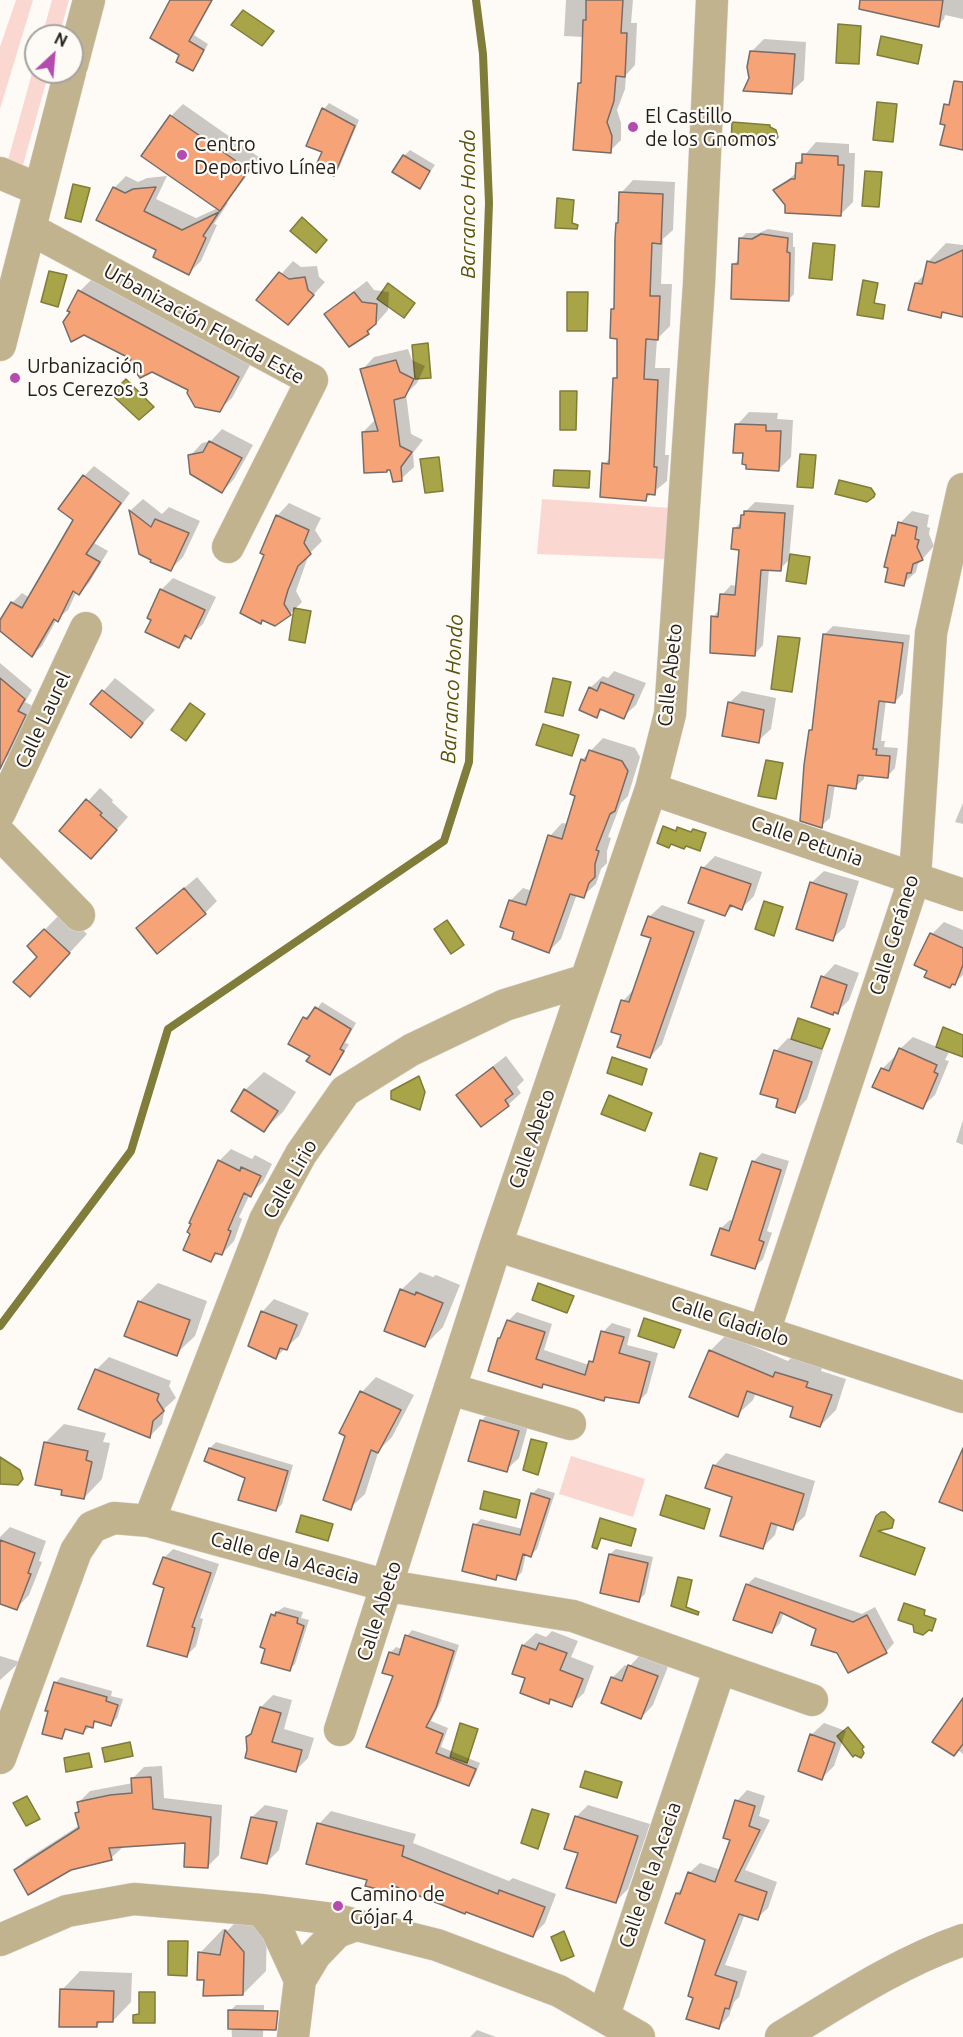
<!DOCTYPE html>
<meta charset="utf-8">
<style>
body{margin:0}
#map{position:relative;width:963px;height:2037px;overflow:hidden;background:#fefaf6;font-family:Ubuntu,sans-serif}
canvas{display:block}
.north{position:absolute;left:24px;top:24px;width:60px;height:60px;box-sizing:border-box;background:#fefaf6;border:2px solid #a6a29e;border-radius:50%;rotate:26deg;font-size:16px;font-weight:700;line-height:24px;text-align:center;color:#221f1b}
.north::after{content:'';display:block;margin:auto;width:21px;height:27px;background:#b44cb0;clip-path:polygon(50% 0,100% 100%,50% 72%,0 100%)}
</style>
<div id="map">
<canvas width="963" height="2037"></canvas>
<div class="north">N</div>
</div>
<script>
const g = document.querySelector('canvas').getContext('2d');
g.lineJoin = 'round';
function paint(path, color) { g.fillStyle = color; g.fill(path, 'evenodd'); }
function strokePath(path, color, width, dash) { g.strokeStyle = color; g.lineWidth = width; g.lineCap = dash ? 'butt' : 'round'; g.setLineDash(dash || []); g.stroke(path); }
function write(font, color, halo, rows, align = 'center') {
  g.font = font + ' Ubuntu,sans-serif'; g.lineWidth = 4.5; g.setLineDash([]); g.textBaseline = 'middle'; g.strokeStyle = halo; g.fillStyle = color; for (const [text, x, y, turn = 0] of rows) {
    g.save(); g.translate(x, y); g.rotate((+turn || 0) * Math.PI / 180); g.textAlign = isNaN(turn) ? turn : align; if (halo) g.strokeText(text, 0, 0); g.fillText(text, 0, 0); g.restore();
  }
}
paint(new Path2D(`
 M16,0H33L0,109V47Z
 M52,0H69L59,36H42Z
 M36,59V72H49L23,165L8,160Z
 M542,499L671,508L667,559L537,554Z
 M571,1456L645,1479L633,1517L559,1494Z`), '#fbd7d2');
const water = new Path2D(`
 M243,10L274,31L262,46L231,25Z
 M838,24L861,26L859,64L836,63Z
 M881,36L922,45L918,64L877,55Z
 M877,102L897,104L893,142L873,140Z
 M732,122L770,125V127L776,130L778,137L774,141L769,143V145L731,143Z
 M865,171L882,172L879,207L862,206Z
 M73,184L90,188L81,222L65,218Z
 M557,198L574,200L572,223L578,225L577,229L555,228Z
 M302,217L327,240L316,253L290,231Z
 M813,243L835,245L832,280L809,278Z
 M49,271L67,275L58,307L41,302Z
 M863,280L878,283L874,303L885,305L883,319L857,315Z
 M388,283L415,303L404,318L377,299Z
 M567,292H588L587,331H567Z
 M428,343L431,378L415,379L412,345Z
 M126,379L154,407L139,420L111,394Z
 M560,391H577L576,430H560Z
 M800,454L816,455L813,488L797,487Z
 M439,457L443,491L425,493L420,459Z
 M554,470L590,471L589,488L553,486Z
 M839,480L871,488L875,494L874,497L867,502L835,494Z
 M790,554L810,557L806,584L786,581Z
 M294,608L311,611L305,643L289,640Z
 M778,636L800,638L792,692L771,689Z
 M553,678L571,682L563,716L545,712Z
 M190,703L205,714L186,741L171,730Z
 M543,724L579,735L572,756L536,745Z
 M766,760L783,763L776,799L758,796Z
 M663,826L676,831L677,827L691,832L693,829L706,833L700,851L686,846L684,849L671,844L669,848L657,843Z
 M764,901L783,907L774,936L755,929Z
 M447,920L464,945L451,954L434,929Z
 M798,1018L830,1029L822,1049L791,1039Z
 M943,1027L963,1035V1057L936,1047Z
 M612,1057L647,1069L642,1085L607,1073Z
 M419,1076L425,1092L420,1110L391,1099V1091Z
 M609,1095L652,1113L645,1131L601,1114Z
 M700,1153L717,1158L707,1190L690,1185Z
 M538,1283L574,1296L567,1313L532,1300Z
 M644,1318L681,1330L674,1348L638,1336Z
 M531,1439L547,1443L538,1475L523,1470Z
 M0,1457L20,1470L23,1479L18,1485L0,1484Z
 M484,1491L520,1500L516,1518L480,1509Z
 M666,1495L710,1509L704,1529L660,1515Z
 M881,1512H885L894,1520L892,1528L878,1531L925,1548L915,1575L860,1556L876,1516Z
 M301,1515L333,1524L328,1541L296,1532Z
 M600,1518L636,1529L631,1546L601,1538L597,1549L592,1547Z
 M678,1577L692,1580L686,1607L699,1612L698,1615L671,1606Z
 M904,1603L925,1610L924,1615L936,1619L932,1631L929,1630L923,1635L914,1632L913,1625L898,1620Z
 M460,1723L478,1729L467,1763L450,1757Z
 M848,1727L864,1747L862,1749L864,1753L861,1758L855,1755L853,1757L837,1736Z
 M130,1742L133,1756L105,1762L102,1748Z
 M89,1753L92,1767L66,1772L64,1758Z
 M585,1771L622,1782L617,1798L580,1787Z
 M27,1796L40,1819L26,1826L13,1803Z
 M532,1809L549,1814L538,1849L521,1843Z
 M564,1931L574,1956L561,1961L551,1937Z
 M168,1941H188L187,1976L168,1975Z
 M139,1992H155V2023H133V2015L139,2014Z`);
paint(water, '#a8a448');
strokePath(water, '#807c3a', 1.5);
paint(new Path2D(`
 M172,0H213L194,35L208,44L198,63L192,69L181,54Z
 M566,0H633L631,23H637L635,65L626,75L625,89L617,110L621,123V140L610,151L579,84L582,81L584,37L564,36Z
 M889,0H963V19L945,15L944,19L938,25Z
 M764,39L806,42L804,80L791,92L751,78V52Z
 M329,103L359,120L339,168L334,174L324,151V109Z
 M183,104L260,158L226,203H228L214,224L217,225L201,261L189,273L158,249L114,188L126,176L138,182L147,178L167,176L156,199L196,218L218,208L171,116Z
 M816,142L849,144V153H855L853,202L841,214L787,204L775,191L797,172V164Z
 M410,150L435,165L419,187L404,156Z
 M633,180L675,182L673,230L663,239L661,284H672L670,326L657,339L655,368H670L665,455H669L667,481L645,499L604,464L611,457L615,379L618,376L619,337L612,309L615,306L617,224L619,221L621,193Z
 M768,229L793,233V247H795L794,294L788,300L734,264L739,259L740,239L746,233H759Z
 M946,243L963,245V315L945,311L940,316L916,283L925,274L928,262Z
 M293,261L301,267L317,266L319,277L325,282L288,323L258,300Z
 M92,279L250,365L232,398L219,410L190,390L80,291Z
 M367,281L374,290L389,292L388,310L368,333L326,314L339,302Z
 M408,349L412,360L425,366L417,383L406,394L411,434L423,440L413,453L414,467L401,479L391,468L387,471L363,432L376,419L362,370L374,357Z
 M749,412L778,413L777,419L793,420L791,457L778,470L744,452L737,425Z
 M222,429L253,445L234,479L222,492L190,456L202,443L211,441Z
 M94,466L130,493L94,543L108,551L89,583L79,593L77,591L68,610L57,619L42,646L32,655L0,629V623L12,603L22,593L30,598L75,520L84,476Z
 M143,499L162,514L169,507L200,521L183,557L171,569L141,553L131,510Z
 M755,502L794,505L789,560L780,569H769L763,645L754,655L713,617L720,609L722,595L731,585L738,586L740,548L734,529L742,521V515Z
 M289,503L321,518L315,530L322,541L309,554L296,591L302,602L290,614L263,619L261,622L266,554L277,516Z
 M912,511L929,515L927,527L930,528L929,534L934,546L918,564L916,572L903,584L893,536L898,531L900,523Z
 M173,578L216,597L203,624L179,646L161,590Z
 M833,626L910,635L903,693L895,702L886,700L881,741H885L884,747L898,748L895,768L887,777L864,774V779L855,787L835,784L830,818L821,826L811,730L813,728L825,634Z
 M0,663L32,690L25,702L33,706L11,753L3,761L0,759Z
 M614,671L646,683L636,705L623,717L603,709L596,716L590,688L603,676L608,678Z
 M115,678L155,710L131,736L92,704Z
 M742,691L776,698L771,729L758,741L729,703Z
 M603,738L635,748L640,757L628,796L621,803L608,837L611,838L607,851V863L601,869L596,884L583,896L577,894L561,939L549,951L516,931L502,926L511,900L523,888L532,891L550,836L562,823L568,824L577,795L582,760Z
 M100,788L113,800L112,802L128,817L103,845L61,831Z
 M963,803V824L955,822Z
 M715,856L762,872L754,896L742,908L734,905L725,914L703,868Z
 M824,871L859,881L845,927L832,939L811,883Z
 M197,877L217,901L205,913L138,928Z
 M662,905L705,920L662,1044L650,1057L623,1034V1001L635,988L653,937L649,917Z
 M63,911L87,934L48,976L39,957L29,946Z
 M944,922L963,930V975L954,983L929,970L932,934Z
 M835,964L859,973L849,1000L837,1012L823,977Z
 M322,1002L356,1023L345,1043L349,1044L335,1067L329,1073L312,1056L305,1018L311,1013L313,1014Z
 M913,1037L949,1052L945,1060L949,1061L935,1095L922,1107L882,1069L895,1056L897,1057L900,1049Z
 M788,1038L823,1050L807,1099L795,1112L780,1098L776,1051Z
 M506,1056L524,1080L517,1087L521,1093L508,1105L481,1125L458,1095L471,1083Z
 M264,1072L296,1092L283,1112L264,1130L245,1090Z
 M963,1120V1145L956,1142Z
 M231,1149L252,1159L255,1155L272,1164L263,1182L250,1194L239,1217L242,1219L234,1241L222,1254L218,1253L211,1260L219,1161Z
 M762,1153L789,1161L767,1231L772,1233L763,1259L754,1268L721,1228L730,1220L734,1221L753,1162Z
 M420,1272L433,1277L436,1275L460,1285L443,1327L425,1345L401,1290Z
 M158,1283L207,1301L195,1336L176,1354L139,1302Z
 M274,1299L309,1313L299,1336L276,1357L262,1312Z
 M517,1312L552,1324L544,1350L589,1365L596,1356L603,1332L612,1323L631,1329L627,1345L658,1353L647,1393L639,1401L608,1396L604,1400L545,1383L542,1386L499,1338L503,1335L508,1321Z
 M726,1335L788,1361L792,1357L823,1366L821,1371L846,1379L836,1410L820,1426L795,1406L756,1393L753,1400L737,1415L710,1351Z
 M109,1357L171,1381L169,1386L176,1398L165,1408L162,1424L150,1436L96,1370Z
 M376,1377L414,1395L392,1437L379,1450L365,1494L350,1508L346,1435L341,1433L362,1392Z
 M494,1408L530,1419L519,1458L506,1470L481,1421Z
 M64,1424L106,1433L103,1442L110,1443L102,1479L84,1498L64,1489L45,1443Z
 M216,1442L293,1465L282,1504L276,1510L246,1477L210,1448Z
 M726,1453L815,1481L805,1516L792,1528L778,1524L775,1535L762,1548L734,1496L714,1466Z
 M538,1488L555,1493L537,1549L531,1555L526,1554L522,1572L516,1578L499,1574L495,1578L475,1525L481,1519L523,1529L532,1494Z
 M10,1527L46,1541L39,1561L42,1562L29,1595L17,1608L0,1602V1537Z
 M173,1549L219,1564L200,1618L203,1619L196,1646L186,1656L166,1587L164,1558Z
 M616,1549L653,1557L645,1594L639,1600L610,1554Z
 M755,1577L862,1614L875,1607L894,1643L886,1652H838L817,1629L784,1612L780,1623L772,1632L747,1585Z
 M284,1607L303,1612L301,1618L309,1620L295,1664L289,1669L272,1615Z
 M412,1630L459,1645L441,1701L431,1721L448,1728L441,1747L480,1763L474,1778L469,1784L368,1746L395,1675L390,1653L396,1647L402,1649L407,1636Z
 M552,1631L578,1641L571,1657L594,1666L584,1693L571,1705L552,1698L548,1702L527,1677L523,1645L536,1633L546,1637Z
 M642,1653L669,1664L653,1705L641,1718L612,1678L625,1665L629,1667Z
 M0,1656L20,1662L0,1680Z
 M61,1677L112,1691L111,1696L123,1699L117,1718L111,1724L99,1720L83,1732L68,1728L61,1738L55,1683Z
 M273,1695L292,1700L284,1729L314,1738L308,1758L295,1771L248,1750L247,1737L254,1731L261,1707Z
 M963,1705V1754L958,1750Z
 M824,1723L846,1731L834,1766L822,1778L811,1735Z
 M162,1766L164,1798L222,1805L219,1855L208,1866L186,1842L123,1847L111,1858L15,1870L27,1859L80,1825L77,1814L80,1810L78,1803L90,1791L133,1783V1778L144,1767Z
 M747,1790L765,1796L759,1816L770,1820L745,1870L777,1882L768,1908L757,1918L745,1914L725,1965L747,1971L739,1997L734,2002L729,2016L719,2027L695,1997L707,1939L677,1893L685,1886L689,1873L700,1863L721,1870L732,1839L737,1801Z
 M265,1805L288,1810L279,1850L267,1862L252,1817Z
 M588,1805L650,1824L628,1889L616,1901L576,1817Z
 M331,1811L416,1834L413,1843L509,1881L513,1878L556,1894L545,1923L532,1936L397,1886L392,1891L369,1879L319,1824Z
 M250,1908L267,1928L266,1971L243,1994L206,1978L200,1953L223,1929L228,1930Z
 M80,1971L132,1973L131,2002L113,2021L102,2020L97,2026L62,1990Z
 M236,2005H264L263,2037H232L230,2011Z
 M477,2030L496,2037H470Z`), '#0003');
strokePath(new Path2D(`
 M0,1326L131,1151L168,1029L444,841L469,762L489,203L483,54L476,0`), '#807c3a', 8);
const building = new Path2D(`
 M170,0H212L189,41L204,50L193,71L176,62L179,55L150,38Z
 M586,0H623L621,33H627L625,77L616,76L614,101L607,122L612,136L611,153L573,150L578,83H581L583,20H586Z
 M860,0H943L939,27L859,9Z
 M750,51L795,54L792,94L743,91L749,78L747,67Z
 M954,81L963,82V150L940,145L945,125L940,124L944,104L949,105Z
 M322,108L355,126L334,176L316,165L322,152L306,146Z
 M170,115L249,170L220,211L141,156Z
 M802,154L838,156V165H844L841,216L785,213V205L773,190L791,179H795L796,163H802Z
 M403,155L430,171L420,189L392,172Z
 M113,187L125,193L133,189L156,187L144,211L182,230L219,212L203,236L206,238L189,275L153,257L156,250L96,220Z
 M619,192L663,194L661,244L652,243L650,296H660L658,340L646,339L644,379L658,380L654,467H657L655,495L647,494L646,501L600,497L602,463L609,464L613,378H617V339L610,338L611,309H614L615,238L616,223H618Z
 M761,234L788,238L787,252L790,253L789,301L731,299L732,264H738L739,238L752,239Z
 M963,250V317L942,312L941,318L908,310L915,283L922,284L927,261L935,263Z
 M279,272L289,279L305,277L308,290L314,295L288,325L256,300Z
 M78,290L239,377L220,412L195,407L187,393L188,390L152,372L140,378L129,362L131,359L84,335L71,342L63,322L70,312L67,311Z
 M354,292L362,302L377,304L376,324L367,331L369,334L349,347L324,314Z
 M396,360L400,372L414,379L405,397L394,400L400,446L412,452L401,467L402,481L393,482L390,470H387V472L364,473L362,432L378,431L360,369Z
 M735,424L766,425V431H781L779,471L746,469V465L742,464L743,453H733Z
 M209,441L242,458L222,493L190,474L188,455L203,452Z
 M83,475L121,503L86,554L100,562L79,595L73,591L58,622L54,619L32,657L0,631V620L11,602L22,608L73,520L58,509Z
 M129,510L151,527L155,519L189,533L171,571L150,562L151,560L139,554Z
 M744,511L785,513L781,571L761,570L755,656L710,653L711,616L718,617L720,594L735,595L739,550L731,549L733,528H740L741,515H744Z
 M276,515L309,530L304,543L311,554L298,566L288,590L284,604L291,615L275,626L262,620L261,624L240,613L264,555L260,553Z
 M898,522L917,527L915,539L919,540L917,547L923,560L913,564L911,573H907L904,586L885,582L888,568L884,567L892,535L895,536Z
 M160,589L205,610L191,639L185,635L179,648L145,632L151,620L147,618Z
 M823,634L903,643L895,703L879,701L873,749H877L876,755L890,756L888,778L858,775L856,789L828,785L822,828L800,821L804,765L809,730H812Z
 M0,678L25,699L18,711L26,715L0,769Z
 M601,682L634,695L624,719L600,709L597,718L579,710L589,687L597,691Z
 M102,690L143,723L131,738L90,704Z
 M728,702L764,710L759,743L722,736Z
 M589,750L622,761L628,771L615,811L610,814L596,850L599,851L595,864V877L589,883L584,898L570,894L549,953L512,939L514,932L500,927L509,900L526,905L548,835L562,839L575,796L570,794L581,759L585,761Z
 M86,799L102,813L100,815L117,830L91,859L59,831Z
 M701,867L751,884L742,910L730,905L725,916L688,903Z
 M810,882L847,894L833,941L796,929Z
 M184,888L206,914L157,954L136,928Z
 M648,916L694,932L650,1058L617,1047L621,1035L611,1032L621,1000L629,1002L651,938L641,935Z
 M44,929L70,953L30,997L13,982L37,957L27,946Z
 M930,933L963,948V965L955,985L952,984L950,988L924,977L927,971L914,965Z
 M821,976L847,985L838,1014L834,1012L833,1015L811,1007Z
 M315,1007L351,1029L340,1049L344,1051L330,1075L306,1061L310,1056L288,1044L303,1017L307,1019Z
 M899,1048L937,1065L934,1072L938,1074L923,1109L872,1087L881,1068L889,1071Z
 M774,1050L812,1062L795,1113L776,1107L778,1099L760,1094Z
 M493,1067L513,1094L505,1100L509,1106L481,1127L456,1095Z
 M244,1089L278,1111L264,1132L231,1111Z
 M218,1160L240,1171L241,1167L261,1176L251,1197L244,1193L228,1230L231,1231L222,1255L215,1253L211,1262L183,1250L190,1234L187,1232L191,1224L189,1223Z
 M752,1161L781,1170L759,1240L764,1242L755,1269L711,1255L720,1228L729,1231Z
 M400,1289L415,1295L416,1292L443,1303L425,1347L384,1331Z
 M138,1301L190,1320L177,1356L124,1336Z
 M261,1311L297,1325L287,1350L280,1348L276,1359L248,1346Z
 M507,1320L545,1332L536,1359L585,1375L589,1361L593,1362L601,1331L624,1337L619,1353L650,1362L639,1403L605,1397L604,1401L543,1384L542,1388L488,1371L498,1338H500Z
 M709,1350L773,1377L775,1372L808,1382L806,1387L832,1395L820,1427L790,1417L793,1407L747,1391L738,1417L689,1397Z
 M95,1369L159,1394L157,1400L164,1411L153,1421L150,1438L78,1409Z
 M360,1391L401,1410L378,1453L371,1450L351,1510L323,1500L345,1436L339,1433Z
 M480,1420L519,1431L507,1472L468,1461Z
 M44,1442L88,1451L86,1460L92,1462L84,1499L61,1495L62,1490L35,1485Z
 M209,1448L288,1471L276,1511L238,1500L245,1478L204,1461Z
 M963,1448V1511L939,1502Z
 M713,1465L804,1494L793,1530L771,1523L763,1549L720,1536L732,1497L705,1488Z
 M531,1493L550,1499L531,1557L523,1554L516,1580L497,1575L496,1580L462,1571L473,1524L520,1535Z
 M0,1540L35,1553L28,1573L31,1574L17,1610L0,1604Z
 M609,1554L648,1563L639,1602L600,1593Z
 M163,1557L211,1573L192,1627L195,1628L187,1657L147,1646L164,1588L153,1584Z
 M746,1584L853,1622L867,1615L887,1653L848,1673L837,1653L811,1645L816,1629L780,1612L772,1633L733,1620Z
 M276,1612L298,1618L297,1623L304,1626L290,1671L261,1663L265,1649L260,1647L271,1614L275,1616Z
 M405,1635L454,1651L436,1708L426,1727L443,1734L436,1753L476,1769L469,1786L366,1747L393,1676L382,1673L389,1652L399,1655Z
 M539,1643L567,1653L560,1670L583,1679L572,1707L550,1699L549,1704L520,1693L525,1678L512,1674L522,1645L536,1650Z
 M628,1665L658,1676L641,1719L601,1703L611,1677L622,1681Z
 M54,1682L107,1697L106,1701L118,1705L111,1726L94,1721L93,1728L86,1726L83,1734L65,1729L62,1739L42,1734L48,1711H45Z
 M963,1698V1744L954,1756L932,1742Z
 M260,1707L281,1713L272,1742L302,1750L296,1772L245,1758L247,1750L246,1737L251,1734Z
 M810,1734L835,1743L822,1780L798,1771Z
 M151,1777L153,1809L211,1817L208,1868L184,1867L185,1843L109,1848L112,1860L71,1870L28,1895L14,1870L79,1828L75,1813L79,1812L77,1802L110,1795L132,1793L131,1778Z
 M735,1800L755,1806L749,1826L760,1830L735,1881L767,1892L758,1920L739,1914L715,1975L737,1982L729,2009L725,2008L719,2029L686,2019L693,1998L688,1996L705,1940L665,1923L676,1893L680,1894L688,1872L715,1882L730,1840L723,1838Z
 M575,1816L638,1836L616,1903L566,1888L578,1853L564,1849Z
 M251,1817L277,1822L267,1864L241,1858Z
 M317,1823L404,1846L402,1856L498,1894L499,1890L545,1907L533,1937L466,1912L465,1914L394,1886L393,1893L365,1886L367,1880L306,1864Z
 M225,1930L244,1952L243,1995L203,1996L204,1980H197L198,1952L220,1955Z
 M60,1989L114,1991L113,2022H97V2027H59Z
 M228,2010L278,2011L276,2030L228,2029Z`);
paint(building, '#f6a378');
strokePath(building, '#776c67', 1.5);
const minor = new Path2D(`
 M72,65L89,0
 M0,173L40,190
 M30,229L312,380L228,547
 M0,345L70,72
 M651,789L963,895
 M0,812L86,628
 M0,834L79,915
 M496,1245L963,1397
 M764,1332L915,877L931,633L963,489
 M450,1389L570,1424
 M149,1521L265,1220L301,1154L345,1091L411,1050L505,1005L586,980
 M720,1668L812,1700
 M340,1730L496,1245L651,789L670,714L699,284L712,0
 M0,1758L76,1551L92,1527L114,1518L149,1521L388,1586L573,1616L720,1668L604,2015
 M261,1910L277,1930L300,1980
 M0,1940L67,1911L134,1899L261,1910L333,1919L437,1945L559,1991L639,2037
 M293,2037L300,1980L315,1955L337,1932L356,1925
 M781,2037C839,2002 899,1962 963,1940`);
strokePath(minor, '#dbd7d3', 33);
strokePath(minor, '#c2b38f', 32);
for (const [x, y, r, color] of [
 [633,127,6,"#b44cb0"],
 [182,155,6,"#b44cb0"],
 [15,378,6,"#b44cb0"],
 [338,1906,6,"#b44cb0"]
]) { const dot = new Path2D(); dot.arc(x, y, r, 0, 2 * Math.PI); g.fillStyle = color; g.fill(dot); strokePath(dot, '#fefaf6', 2); }
write('20px', '#221f1b', '#fefaf6', [
 ["El Castillo",645,116],
 ["de los Gnomos",645,139],
 ["Centro",194,144],
 ["Deportivo Línea",194,167],
 ["Urbanización",27,366],
 ["Los Cerezos 3",27,389],
 ["Camino de",350,1894],
 ["Gójar 4",350,1917]
], 'left');
write('20px', '#221f1b', '#fefaf6', [
 ["Urbanización Florida Este",204,324,29],
 ["Calle Abeto",670,675,-84],
 ["Calle Laurel",43,720,-65],
 ["Calle Petunia",807,841,19],
 ["Calle Geráneo",894,935,-73],
 ["Calle Abeto",532,1139,-71],
 ["Calle Lirio",290,1179,-60],
 ["Calle Gladiolo",730,1321,18],
 ["Calle de la Acacia",285,1558,15],
 ["Calle Abeto",379,1611,-72],
 ["Calle de la Acacia",650,1875,-71]
]);
write('italic 21px', '#58540e', '#fefaf6', [
 ["Barranco Hondo",468,204,-90],
 ["Barranco Hondo",452,689,-87]
]);
</script>
